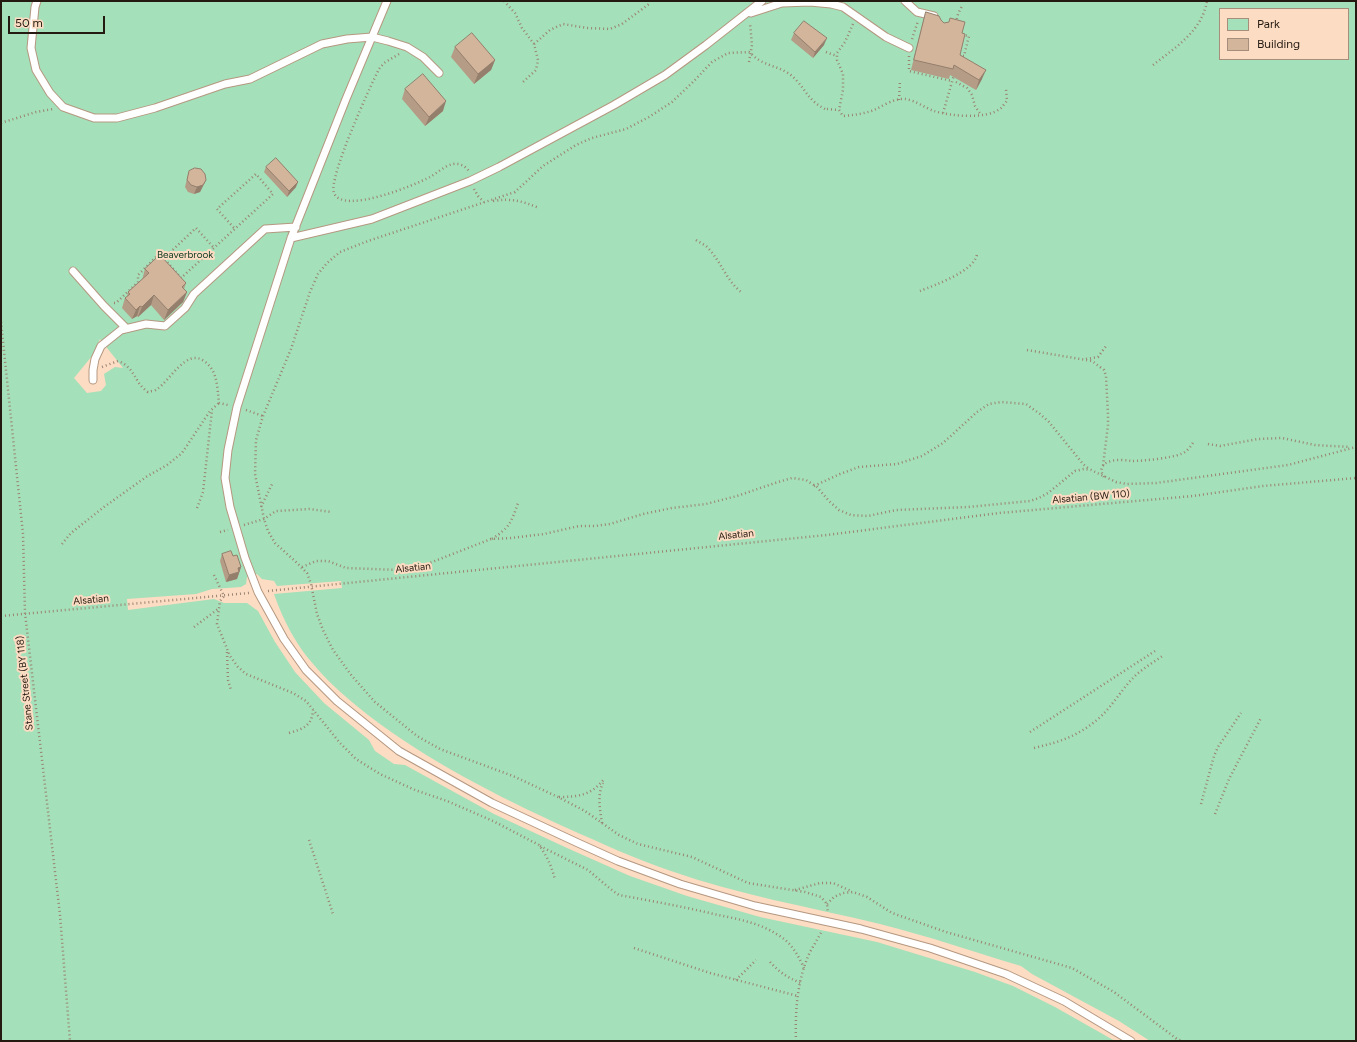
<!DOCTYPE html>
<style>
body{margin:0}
#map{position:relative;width:1357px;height:1042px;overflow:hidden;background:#fcdcc3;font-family:Figtree,sans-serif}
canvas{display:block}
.frame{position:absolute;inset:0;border:2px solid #251a11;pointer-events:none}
.legend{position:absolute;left:1219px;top:8px;width:130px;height:52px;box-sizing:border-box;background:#fcdcc3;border:1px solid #a68e7c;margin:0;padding:5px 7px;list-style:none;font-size:12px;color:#251a11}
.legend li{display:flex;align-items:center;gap:8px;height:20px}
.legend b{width:20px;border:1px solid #a68e7c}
.scale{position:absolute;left:8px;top:16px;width:97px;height:18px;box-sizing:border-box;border:2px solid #251a11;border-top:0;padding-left:5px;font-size:12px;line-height:14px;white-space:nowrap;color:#251a11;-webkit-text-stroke:3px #fcdcc3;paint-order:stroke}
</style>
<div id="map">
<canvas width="1357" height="1042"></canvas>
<div class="frame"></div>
<ul class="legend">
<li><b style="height:11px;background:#a4e0b9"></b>Park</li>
<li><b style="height:11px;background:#d3b59c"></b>Building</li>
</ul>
<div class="scale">50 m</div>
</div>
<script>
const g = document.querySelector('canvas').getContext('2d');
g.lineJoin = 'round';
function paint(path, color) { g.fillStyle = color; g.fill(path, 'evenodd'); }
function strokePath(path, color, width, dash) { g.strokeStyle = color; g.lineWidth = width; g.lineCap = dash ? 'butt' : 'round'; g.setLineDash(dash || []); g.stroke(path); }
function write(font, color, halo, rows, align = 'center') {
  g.font = font + ' Figtree,sans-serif'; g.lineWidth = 4; g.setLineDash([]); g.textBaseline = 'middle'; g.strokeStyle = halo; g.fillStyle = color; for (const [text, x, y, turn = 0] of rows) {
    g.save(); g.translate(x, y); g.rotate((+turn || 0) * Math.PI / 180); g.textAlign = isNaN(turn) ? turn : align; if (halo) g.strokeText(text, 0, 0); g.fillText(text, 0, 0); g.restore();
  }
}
paint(new Path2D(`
 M1,1H1356V1041H1150L1119,1021L1032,974L1021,966C974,952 928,936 880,924C810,907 739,895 671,871C635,859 601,843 567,828C497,796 428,761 368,715C349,700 330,684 314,665C296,645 283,620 274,594L342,588L341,581L277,586L274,581L262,579L257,574L247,577L246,584L241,587L212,589L196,594L127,599L128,610L214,599L224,603H247L258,611L275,642L295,672L324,703L369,740L375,751L394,764L405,765L494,814L567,848L630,876L687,896L760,917L877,942L975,972L1013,986L1055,1007L1115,1041H1ZM1220,9H1348V59H1220ZM100,339L123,368L115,367L104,374L106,385L101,391L87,393L74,378L92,356Z`), '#a4e0b9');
const lane = new Path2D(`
 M37,1L35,7L31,48L36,70L50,93L63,107L94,118H117L155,108L225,84L250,79L322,44L347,39L372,37L388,41L407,47L423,57L439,73
 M387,1L346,99L291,238L237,407L228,450L225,478L230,507L245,558L258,592L284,639L306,670L337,701L399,751L492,803L578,843L618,861L680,884L755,906L861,929L930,948L1006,974L1064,1001L1131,1041
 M905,1L917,12L934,16
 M751,13L782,3L810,2L831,4L843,7L886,37L909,48
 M291,238L372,219L470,181L499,167L614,105L665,75L706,45L762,1
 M73,271L104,306L126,328
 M93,380V370L95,359L101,346L121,330L146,324L165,326L185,308L194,294L265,229L296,227`);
strokePath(lane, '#b59881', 9);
strokePath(new Path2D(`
 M504,1L515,13L522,28L534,44L538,60L536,70L523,82
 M956,23L958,14L962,6
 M853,24L845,42L837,53V60L843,74V90L839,110L843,116C854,115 863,114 874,110C883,106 894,98 905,99C915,100 925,108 934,111C950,116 987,120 1001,108C1003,106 1005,103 1007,101L1006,89
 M912,39L918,21
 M534,44L550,30L563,24L587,28L610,29L622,24L649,4
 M826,52L837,56
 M399,54L384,63L379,69C370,87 328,178 334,193C343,215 415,185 430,177C437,173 446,165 453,164C460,163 465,166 469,171
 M959,55L964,56L969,36L963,35
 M909,56V71L952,81
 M749,62L752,45L750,23
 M1153,65C1176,47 1202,31 1207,1
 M956,82L967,88L972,95L975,106L981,115
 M899,100L900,80
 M825,109C809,101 807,92 797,81C785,67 772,68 759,60C755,58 752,54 749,52L728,53L712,62L692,83L672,102L649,117L626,129L592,138L576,145L543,166L515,192L368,241L340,252L327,263L318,274L310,292L291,349L263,416L256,440L255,474L264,519L268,531L275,543L296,562L307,573L311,584L317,614L323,630L333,650L352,676L375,702L417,736L440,749L513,776L558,797L585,811L619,835L638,844L692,857L748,883L805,892L821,897L827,904L828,913
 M827,109L839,110
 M943,113L954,75
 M1,123L36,112L53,109
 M474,189L478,196L484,202
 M493,201C512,198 522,201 539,208
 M696,240C700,243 704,244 707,247C721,261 726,280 741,292
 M164,258L196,228L214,248
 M920,291C935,285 975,271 977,254
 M114,303H116L138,282V275L158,255L163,257L181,278L273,194L256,174L217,209L235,229
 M1,322L23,534L25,613L60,915L70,1041
 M1027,350L1092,361L1104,370L1106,376L1108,415V425L1103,466
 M1086,359L1098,357L1106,346
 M102,367L118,361C136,368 134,383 148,392C151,391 155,391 157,389C170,381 186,348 204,361C218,371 217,387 219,403L228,405
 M246,410L263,416
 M1208,444L1220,446L1258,439L1282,438L1315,445L1350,447
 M1104,477L1101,471C1102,467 1103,464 1108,462C1115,459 1125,460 1132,461C1144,461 1171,458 1181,454C1187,452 1191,446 1194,441
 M814,486L840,474L859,467L897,464L922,456L943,443L977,412L989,404L1001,402L1026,404L1040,414L1049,422L1083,464L1089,469
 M261,507L273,482
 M197,508L203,492L212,410
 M244,525L264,519L276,511L309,509L332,512
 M220,532L228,530
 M492,539C510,527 511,523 518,503
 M62,544L71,533L104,507L146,477L167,465L182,453L210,411L219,403
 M302,567L316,561H328L346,568L399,570L427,564L491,539L511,538L544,534L579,526H595L610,524L643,514L672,508L706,504L737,496L775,483L792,478L806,480L817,487L829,501L839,510L851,515L868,516L896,510L968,507L1030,501L1039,498L1048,493L1075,471L1084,469L1091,470L1116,482L1127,484L1156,483L1288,465L1356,447
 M214,575L224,596L220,601L217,624L230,656L238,667L246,674L293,693L306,701L340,743L356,759L380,774L415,790L447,801L493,821L539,845C547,856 552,867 555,880
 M268,591L827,535L999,513L1193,496L1263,486L1356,478
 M1,616L249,593
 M194,627L218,609
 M227,652L228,680L231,690
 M1030,732L1155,651
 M289,733C303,729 312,726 313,710
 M1034,748C1060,742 1078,736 1098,719C1112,707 1121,690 1134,677C1143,668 1154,662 1164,655
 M559,797C578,797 592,795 604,779
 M1201,804L1214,756L1218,747L1241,713
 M1215,814L1229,779L1261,718
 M602,823C600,810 597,795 603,783
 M309,840L333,914
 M540,846L588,870L613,891L619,895C652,901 685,907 718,915C738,919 760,923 778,935C791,942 798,955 804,968
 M795,890L820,883H833L851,891
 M827,904L834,897L843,893L853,892L867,897L892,913L946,932L1072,968L1114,992L1177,1039L1182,1041
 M634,948L710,973L798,996
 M770,962C779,972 788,978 801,983
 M736,980L756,960
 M796,1041C795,1011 797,980 810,952C814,945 818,938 822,931`), '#9a8472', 2.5, [1, 3]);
strokePath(lane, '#fff', 7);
paint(new Path2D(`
 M926,12L941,20L944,23L962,33L960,55L982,79L976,90L950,75L949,79L911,70L923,22Z
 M794,33L824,45L813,58L791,40Z
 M455,47L495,60L491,70L474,84L451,57Z
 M405,89L443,111L425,126L402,99Z
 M266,167L296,187L287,197L264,172Z
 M189,171L206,180L200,192L194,194L188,192L185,187Z
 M145,269L186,283L184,289L187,292L183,302L164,320L151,305L138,317L137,316L132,319L122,308L125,298L127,297L128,292L142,280Z
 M222,554L233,556L241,567L237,579L226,582L220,561Z`), '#b59c86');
paint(new Path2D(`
 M827,38L824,45L813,58L815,52Z
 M495,60L491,70L474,84L478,74Z
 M986,70L982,79L976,90L979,80Z
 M446,101L443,111L425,126L429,117Z
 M206,180L200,192L194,194L197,187Z
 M298,182L296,187L287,197L289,191Z
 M187,292L183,302L164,320L168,310Z
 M154,295L151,305L138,317L142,307Z
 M140,306L137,316L132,319L136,310Z
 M241,567L237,579L226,582L229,575L238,568Z`), '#947f6d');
const building = new Path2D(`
 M926,12L939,16L941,20L944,23L949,22L950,18L965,22L962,33L965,34L960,55L986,70L979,80L954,65L953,69L914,60Z
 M804,21L827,38L815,52L794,33Z
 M472,33L495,60L478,74L455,47Z
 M423,74L446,101L429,117L405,89Z
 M276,158L298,182L289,191L266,167Z
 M195,168L201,169L205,174L206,180L203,185L197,187L191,185L187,180L189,171Z
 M160,255L186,283L182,287L187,292L168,310L154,295L142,307L140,306L136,310L125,298L130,294L128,292L149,273L145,269Z
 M231,551L233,556L237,555L241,567L238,568L239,572L229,575L222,554Z`);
paint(building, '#d3b59c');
strokePath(building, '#947f6d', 1);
write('10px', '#093920', '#fcdcc3', [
 ["Beaverbrook",185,255]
]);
write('10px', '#251a11', '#fcdcc3', [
 ["Alsatian (BW 110)",1091,497,-5],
 ["Alsatian",736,535,-6],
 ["Alsatian",413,568,-6],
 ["Alsatian",91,600,-5],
 ["Stane Street (BY 118)",25,683,-96]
]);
</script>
